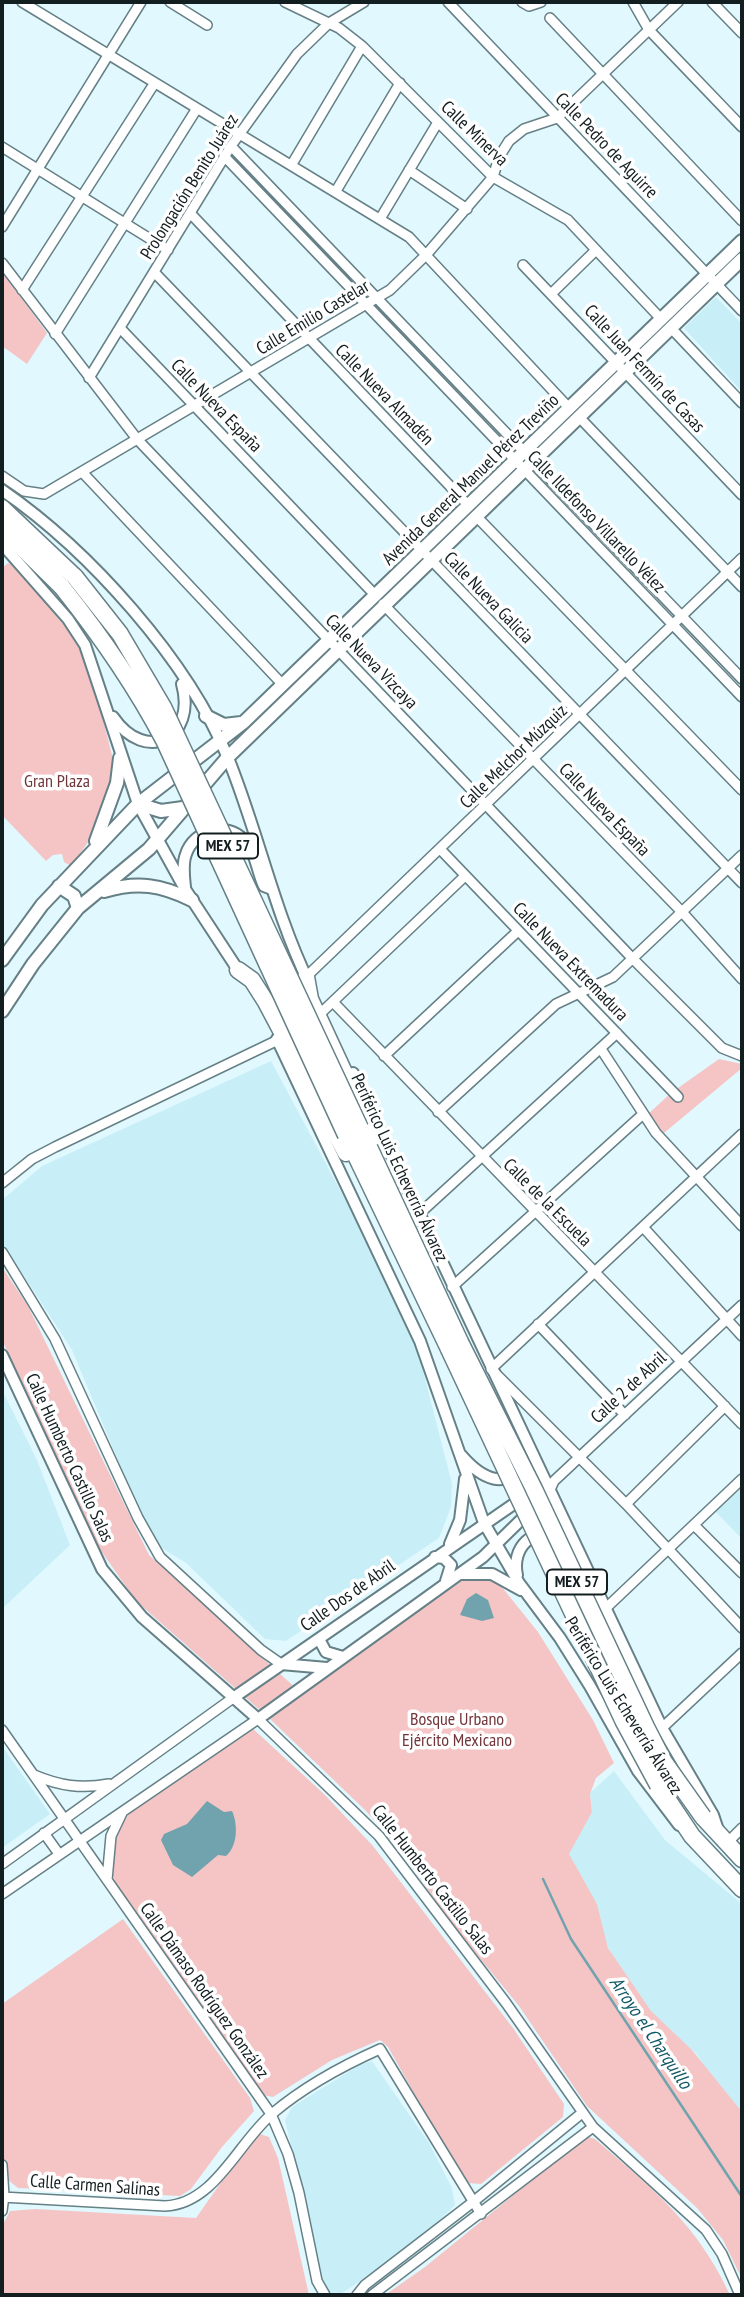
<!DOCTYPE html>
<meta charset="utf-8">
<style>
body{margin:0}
#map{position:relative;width:744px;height:2297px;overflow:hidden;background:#e1f8fe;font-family:"PT Sans Narrow",sans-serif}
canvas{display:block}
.frame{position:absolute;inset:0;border:4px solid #131e20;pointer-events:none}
</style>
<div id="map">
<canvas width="744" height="2297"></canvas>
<div class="frame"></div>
</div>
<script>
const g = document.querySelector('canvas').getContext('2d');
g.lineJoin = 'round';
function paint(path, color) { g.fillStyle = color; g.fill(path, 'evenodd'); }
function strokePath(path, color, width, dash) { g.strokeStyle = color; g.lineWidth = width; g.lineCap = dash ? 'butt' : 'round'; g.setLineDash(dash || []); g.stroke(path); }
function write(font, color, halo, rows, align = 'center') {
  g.font = font + ' "PT Sans Narrow",sans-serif'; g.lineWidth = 7; g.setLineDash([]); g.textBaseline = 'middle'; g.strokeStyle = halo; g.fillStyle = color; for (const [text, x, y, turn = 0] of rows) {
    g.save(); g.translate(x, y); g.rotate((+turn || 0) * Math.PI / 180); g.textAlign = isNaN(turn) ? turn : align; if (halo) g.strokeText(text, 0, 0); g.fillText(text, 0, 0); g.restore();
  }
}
paint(new Path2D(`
 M716,297L742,324V392L684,328Z
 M271,1061L349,1207L419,1355L452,1484L451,1507L439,1538L286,1641L265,1639L186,1563L152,1542L72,1350L2,1242V1200L42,1166Z
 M2,1390L37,1460L70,1545L2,1609Z
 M742,1488V1539L715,1511Z
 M2,1746L50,1814L2,1848Z
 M614,1771L665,1840L742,1904V2122L695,2052L653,2020L613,1957L562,1852L592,1812L590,1793Z
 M372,2061L429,2143L452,2188L455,2205L428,2232L353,2286L342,2293H331L324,2286L285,2120L292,2107L361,2064Z`), '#c8eff8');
paint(new Path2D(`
 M2,271L47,333L27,364L2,346Z
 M8,563L14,565L70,632L89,665L114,763L115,773L91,838L71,866L64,862L62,854L53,855L46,861L2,815V568Z
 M719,1059L742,1064V1068L664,1133L647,1115L671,1093Z
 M2,1267L28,1306L149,1555L299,1691L468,1577L482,1575L497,1581L538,1632L593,1720L614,1763L596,1778L590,1794L592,1812L569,1854L597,1904L608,1948L651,2011L692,2050L742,2112V2279L723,2240L697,2208L587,2106L519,2006L451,1923L401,1851L365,1810L270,1719L136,1601L97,1545L2,1340Z
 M250,1726L324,1794L373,1846L513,2028L564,2104L563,2117L481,2184L468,2183L460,2175L388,2047L380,2040L332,2060L273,2097L263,2095L115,1882L111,1869L113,1840L130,1811Z
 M123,1919L250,2098L254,2111L222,2147L191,2189L180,2196L18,2188L8,2180L2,2155V2004Z
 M260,2134L269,2137L278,2158L309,2295H2V2226L10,2211L36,2209L196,2218L236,2161Z
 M586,2136L595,2139C653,2189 698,2225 730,2295H385L425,2267Z`), '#f5c5c6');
paint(new Path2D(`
 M476,1593L488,1600L494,1618L482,1621L460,1615L467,1599Z
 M207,1801L224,1812L232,1811C238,1824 238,1846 226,1856L218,1855L192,1877L173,1865L161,1840L164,1834L187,1824Z`), '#70a3ae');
strokePath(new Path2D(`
 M543,1879L571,1939L742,2197`), '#70a3ae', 2.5);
const minor = new Path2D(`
 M22,2L409,237L570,409
 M170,2L207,25
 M285,2L339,28L362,46L493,177L568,220L662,320
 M448,2L742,311
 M522,2L529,6L541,2
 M633,2L649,30L742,127
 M712,2L742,33
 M550,18L742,221
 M231,146L742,679
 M2,147L168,250
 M224,156L742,697
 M292,164L362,46
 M409,170L467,209
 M336,191L400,83
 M190,213L469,506
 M380,219L438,122
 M2,227L141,2
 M2,263L137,439L633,959L722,1048L742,1056
 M523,265L742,495
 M155,273L742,883
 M22,290L154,84
 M551,294L596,250
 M670,327L742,403
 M121,329L376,596
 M55,334L196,110
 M89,378L231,146L297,54L329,23L364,2
 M579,417L742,587
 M83,473L283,685
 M2,476L24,491L44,494L390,290L426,255L493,177L499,157L509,141L524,129L557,118L678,2
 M476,516L742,790
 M383,604L682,912L742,979
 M440,849L678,1097
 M306,977L742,558
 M333,1002L742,1424
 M323,1011L465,876
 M601,1049L656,1133L742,1226
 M384,1056L518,931
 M438,1112L556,1004L613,977L742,855
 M742,1134L491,1369L626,1504L742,1628
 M2,1183L32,1159L55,1147L278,1040
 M419,1214L617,1033
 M643,1227L742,1336
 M2,1252L55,1339L138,1518L160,1557L261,1650L281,1664
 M452,1287L642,1115
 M538,1324L625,1415
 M549,1492L554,1481L742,1305
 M626,1504L725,1406
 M694,1525L742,1573
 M605,1609L742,1479
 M662,1728L742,1653
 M2,1730L271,2114L288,2154L299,2193L317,2281L325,2295
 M34,1775C60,1786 81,1789 109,1784
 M44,1833L59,1854
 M726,1844L742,1828
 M2,1864L233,1698
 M107,1880L111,1836L122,1813
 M2,1894L258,1719L379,1836L506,2003L593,2127L706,2230L722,2254L740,2295
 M2,2165L4,2196L2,2211
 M2,2197L165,2206C215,2204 238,2142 273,2113C305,2086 342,2066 380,2049L481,2214
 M357,2295L365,2285L473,2202L582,2113
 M372,2295L593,2127`);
const tertiary = new Path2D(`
 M2,490C89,550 188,660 228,758C258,832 274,911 309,983
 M2,544L68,619L85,645L138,804L185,889L240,973
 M113,717C146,765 197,738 182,684
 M185,887C184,877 182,864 186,854C194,830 226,821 244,840C256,851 257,872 264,886L272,889
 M277,1039L420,1341L484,1523L519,1583L560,1638L590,1686L638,1771L679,1825
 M353,1073L662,1728L713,1815L718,1830
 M2,1355L102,1569L142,1617L258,1719L483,1557L530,1511
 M461,1455C479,1476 511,1497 520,1455
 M450,1544L460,1520L465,1479
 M435,1557L444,1558L451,1565L446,1581
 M462,1574H492L521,1590
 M517,1575C511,1549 533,1523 560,1541
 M319,1639L326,1652L343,1657
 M281,1664L327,1668
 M233,1698L524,1497`);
const secondary = new Path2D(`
 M206,716L224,725L241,723
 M138,804L161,811L183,808
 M96,841L117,783L120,758
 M59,886L74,896L78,908
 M104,891C138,881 161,885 192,900
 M2,960L42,905L138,804L244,722L742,241
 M2,1011L33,964L78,908L149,849L228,757L742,259`);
const trunk = new Path2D(`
 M2,508L75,577
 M2,528L62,587
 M238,970L252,980L266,1002L346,1153
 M306,977L310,999L374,1137
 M360,1128L460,1342
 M346,1135L449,1349
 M658,1785L692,1836L742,1889
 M703,1817L742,1859`);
strokePath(minor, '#658086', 12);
strokePath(tertiary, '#658086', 14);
strokePath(secondary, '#658086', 16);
strokePath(trunk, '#658086', 19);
strokePath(minor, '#fff', 9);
strokePath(tertiary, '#fff', 10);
strokePath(secondary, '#fff', 12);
strokePath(trunk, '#fff', 16);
const trunkBridge = new Path2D(`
 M75,577L120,634L163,707L360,1128
 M62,587C101,636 135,685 164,740L346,1135
 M460,1342L534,1489L646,1727L664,1762L703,1817
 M449,1349L624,1722L658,1785`);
strokePath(trunkBridge, '#658086', 19, []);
strokePath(trunkBridge, '#fff', 16);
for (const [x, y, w] of [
 [228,846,60],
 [577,1582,60]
]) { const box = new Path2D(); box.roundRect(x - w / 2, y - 12.5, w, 25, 5); g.fillStyle = '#fff'; g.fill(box); strokePath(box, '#131e20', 2); }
write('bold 16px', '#131e20', null, [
 ["MEX 57",228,846],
 ["MEX 57",577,1582]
]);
write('18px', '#131e20', '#fff', [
 ["Calle Minerva",474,134,44],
 ["Calle Pedro de Aguirre",606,146,46],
 ["Prolongación Benito Juárez",190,187,-58],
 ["Calle Emilio Castelar",313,318,-31],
 ["Calle Juan Fermín de Casas",644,369,47],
 ["Calle Nueva Almadén",384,395,46],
 ["Calle Nueva España",216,406,46],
 ["Avenida General Manuel Pérez Treviño",471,480,-44],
 ["Calle Ildefonso Villarello Vélez",596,522,46],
 ["Calle Nueva Galicia",488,598,46],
 ["Calle Nueva Vizcaya",371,662,46],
 ["Calle Melchor Múzquiz",514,757,-44],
 ["Calle Nueva España",604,810,46],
 ["Calle Nueva Extremadura",570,962,46],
 ["Periférico Luis Echeverría Álvarez",399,1168,65],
 ["Calle de la Escuela",547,1203,45],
 ["Calle 2 de Abril",629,1388,-43],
 ["Calle Humberto Castillo Salas",69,1458,65],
 ["Calle Dos de Abril",348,1596,-35],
 ["Periférico Luis Echeverría Álvarez",623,1706,58],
 ["Calle Humberto Castillo Salas",432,1880,52],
 ["Calle Dámaso Rodríguez González",204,1991,55],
 ["Calle Carmen Salinas",95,2186,4]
]);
write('18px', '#72353a', '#fff', [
 ["Gran Plaza",57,782],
 ["Bosque Urbano",457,1720],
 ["Ejército Mexicano",457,1741]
]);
write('italic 19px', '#115966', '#fff', [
 ["Arroyo el Charquillo",650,2033,56]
]);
</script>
